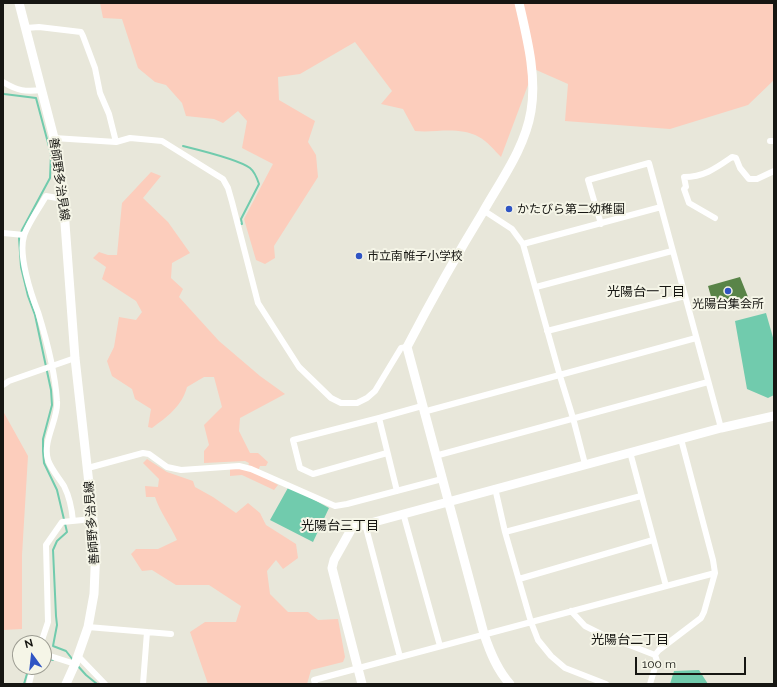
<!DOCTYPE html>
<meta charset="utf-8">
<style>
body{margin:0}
#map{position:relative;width:777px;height:687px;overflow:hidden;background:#e8e7da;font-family:Raleway,sans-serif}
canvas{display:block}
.frame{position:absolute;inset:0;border:4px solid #161612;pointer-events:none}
.north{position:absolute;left:12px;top:635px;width:40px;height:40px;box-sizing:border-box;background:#f5f5e7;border:1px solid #9c9c92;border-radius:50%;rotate:345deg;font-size:11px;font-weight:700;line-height:16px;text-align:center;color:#161612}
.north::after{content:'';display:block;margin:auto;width:14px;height:18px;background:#2f54c4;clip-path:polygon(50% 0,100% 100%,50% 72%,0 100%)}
.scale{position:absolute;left:635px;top:657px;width:111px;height:18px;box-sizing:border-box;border:2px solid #161612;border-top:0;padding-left:5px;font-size:12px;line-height:14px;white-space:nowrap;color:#161612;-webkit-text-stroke:3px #f5f5e7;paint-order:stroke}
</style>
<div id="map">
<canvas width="777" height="687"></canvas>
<div class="frame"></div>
<div class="north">N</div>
<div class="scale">100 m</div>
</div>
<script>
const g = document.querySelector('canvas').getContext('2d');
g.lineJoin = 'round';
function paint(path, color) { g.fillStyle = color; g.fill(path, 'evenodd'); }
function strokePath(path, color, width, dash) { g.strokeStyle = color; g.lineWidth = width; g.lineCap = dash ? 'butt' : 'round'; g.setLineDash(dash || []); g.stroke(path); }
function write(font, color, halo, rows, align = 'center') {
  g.font = font + ' Raleway,"Noto Sans JP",sans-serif'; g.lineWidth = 4; g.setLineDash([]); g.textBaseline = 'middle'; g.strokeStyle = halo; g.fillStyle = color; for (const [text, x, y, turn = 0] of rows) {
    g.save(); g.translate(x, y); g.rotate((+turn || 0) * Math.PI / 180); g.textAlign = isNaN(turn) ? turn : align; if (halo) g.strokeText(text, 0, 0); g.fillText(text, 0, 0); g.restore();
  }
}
paint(new Path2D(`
 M100,3H774V80L748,105L670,129L565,121L568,84L534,69L501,157C495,151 487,141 479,137C458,126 437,133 415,131L403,109L381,104L392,91L355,42L300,74L278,77L279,100L315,121L308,142L316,155L318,177L274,246L275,258L265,264L256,260L244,219L273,164L242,148L247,121L238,111L223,123L214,119L186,116L182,103L166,85L155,82L138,68L122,19L103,18Z
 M151,172L161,176L143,198L168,222L190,253L172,263L171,278L183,289L179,297L219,341L260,376L285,394L240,418L239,431L250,453H258L268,462L266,466H260L257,473L278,485L274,490L242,475L230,476V469L239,468L247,470L249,463L245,461L204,463V451L209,445L204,425L222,407L214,377H204L187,387C182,406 167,417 152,428L148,427L151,409L135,399L132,389L112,376L107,361L114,347L119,317L136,320L142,312L136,301L102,279L106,267L93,258L99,252L108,255H117L122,203Z
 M3,411L28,456L22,555V629L3,630Z
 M147,459L167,472L193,481L195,487L213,497L236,513L248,503L260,513L266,525L296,544L298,558L283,569L276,560L267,571L270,594L288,612H308L318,620L338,619L345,657L343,662L311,670L307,684H208L190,632L205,622H236L241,606L209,585H176L152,570L142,571L131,554L136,549H158L177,540C170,525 160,512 155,497H146L145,486L158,487L159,479L143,463Z`), '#fccdbc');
paint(new Path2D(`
 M766,313L774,341V395L768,398L747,389L735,321Z
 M289,486L329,508L313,542L270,520Z
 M699,670L708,684H670L674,671Z`), '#71cbad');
strokePath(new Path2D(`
 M3,93L4,94L36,98L51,154L50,178L22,230L19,238L21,267L28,296L35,315L51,390L52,405L43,439V451L44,463L57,490L67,532L57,541L53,550L56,616L57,625L53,646L66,651L73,660
 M183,146C199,150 238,159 250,168C255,172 257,178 259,184L241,219L242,224H239
 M44,658L53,660
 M77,665L86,675L97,684
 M24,684L29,667`), '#71cbad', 2);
paint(new Path2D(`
 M740,277L748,297L714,307L708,286Z`), '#598448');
strokePath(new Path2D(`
 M26,28L39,27L81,32L83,36L95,68L100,93L109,114L116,142
 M3,82C18,91 25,92 42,90
 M54,138L116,142L130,138L162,141L223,179L228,188L232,202L258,303L299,367L331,398L341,403H357L367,398L375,391L401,348L407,347
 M770,141H774
 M63,199L46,196C40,207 27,225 24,236C18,255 31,294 38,312C47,341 55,371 57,401C59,418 42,441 48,460C51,469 59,478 64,486C69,496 72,510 73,521
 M483,210L512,229L523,244L560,376L573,418L585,464
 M715,218L689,203L684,189L686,187L684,177C704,177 716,168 732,157L736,158L740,168L749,179H757L774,171
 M601,224L588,180L649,163L721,428
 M3,233L24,235
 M523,244L661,207
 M536,287L672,251
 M547,331L685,296
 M3,385L9,381L75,358
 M423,412L696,338
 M379,418L397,491
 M630,452L666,586
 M387,453L313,474L300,468L293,440L379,418L422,406
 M435,456L708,382
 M88,468L143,453L149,454L167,467L181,470L239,466L251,469L335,506L347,504L442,479
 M495,488L505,532L531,622L538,640L551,656L565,668L606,684
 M403,513L440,646
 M365,524L400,657
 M505,532L641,496
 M519,579L653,540
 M571,611L585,626L601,634L655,655
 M88,627L147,632L143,684
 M147,632L171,634
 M41,643L48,622L46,545L62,522L93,519
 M44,654L75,664
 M78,656L105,684
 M29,684L33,667
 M315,684L314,680L715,573
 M650,684L657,661L655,655L659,650L701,618L704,612L715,573L713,560L681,439`), '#fff', 6);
strokePath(new Path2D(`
 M19,3L54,138L62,183L75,358L96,547L94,594L88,627L75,664L66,684
 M362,684L332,568L334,560L352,528L721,428L774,416
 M510,684C497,670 490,652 484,634L407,347C431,301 456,256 483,212C501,180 525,148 531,111C537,76 527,38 519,3`), '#fff', 9);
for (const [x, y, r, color] of [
 [509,209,4,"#2f54c4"],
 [359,256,4,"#2f54c4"],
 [728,291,4,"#2f54c4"]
]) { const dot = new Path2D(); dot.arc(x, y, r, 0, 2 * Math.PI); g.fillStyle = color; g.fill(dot); strokePath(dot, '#f5f5e7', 1.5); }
write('12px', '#161612', '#f5f5e7', [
 ["善師野多治見線",59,179,82],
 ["善師野多治見線",92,523,-94]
]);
write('12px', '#161612', '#f5f5e7', [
 ["かたびら第二幼稚園",517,209],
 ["市立南帷子小学校",367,256],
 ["光陽台集会所",728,304,"center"]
], 'left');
write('13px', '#161612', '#f5f5e7', [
 ["光陽台一丁目",646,292],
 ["光陽台三丁目",340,526],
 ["光陽台二丁目",630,640]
]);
</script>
